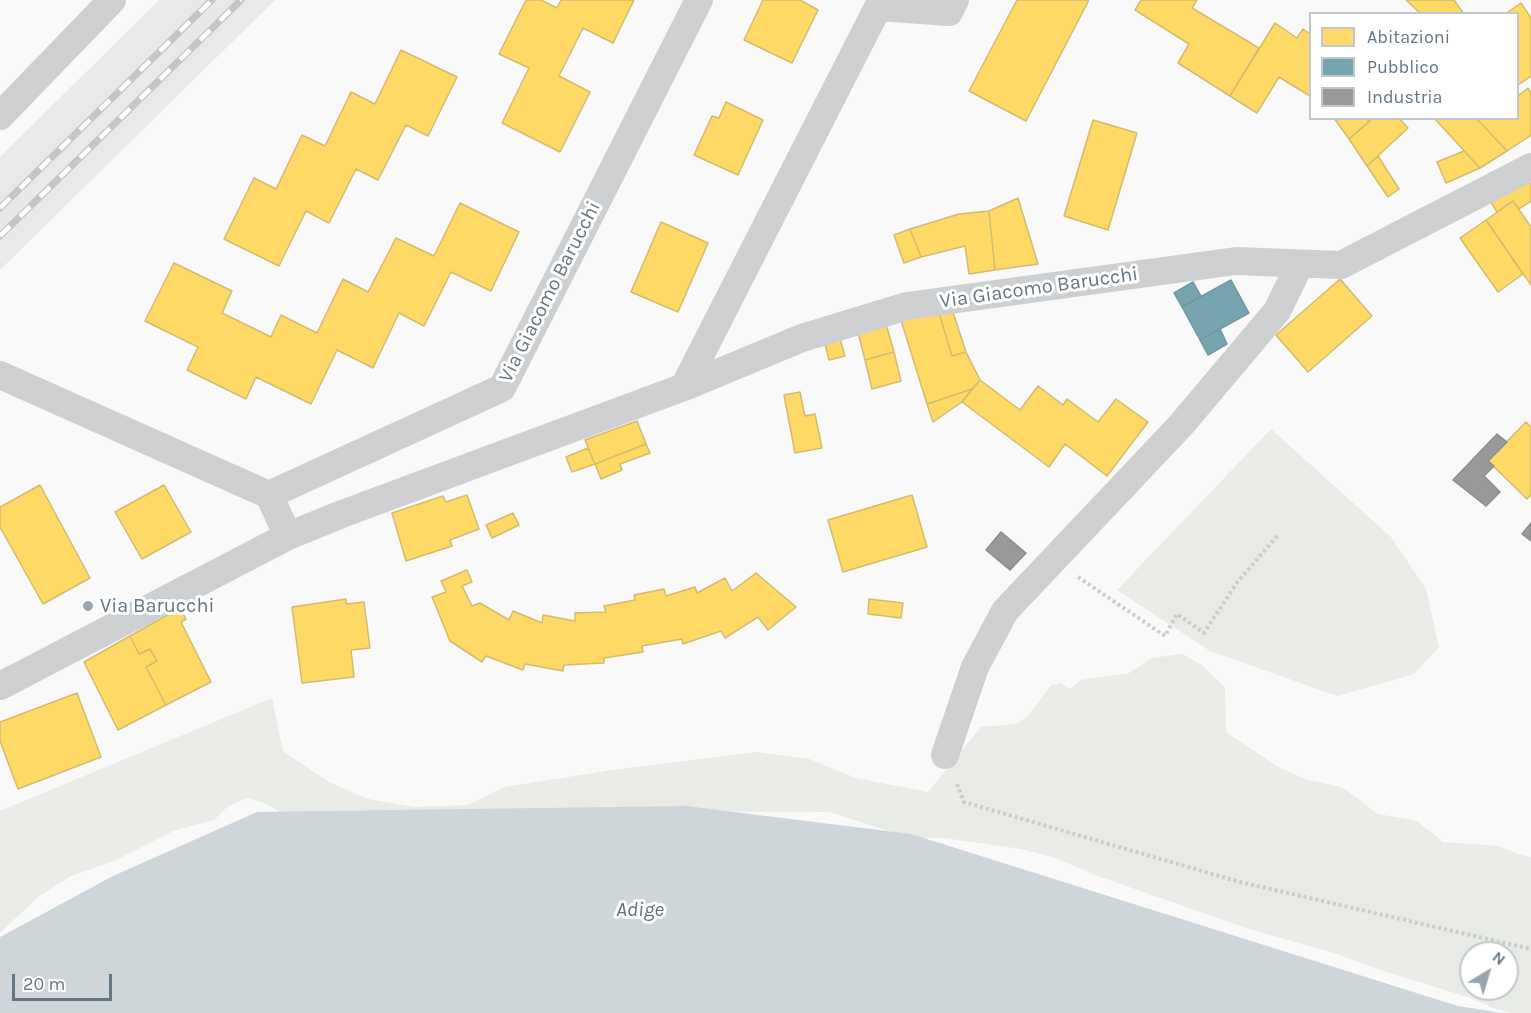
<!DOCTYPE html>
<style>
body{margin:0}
#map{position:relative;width:1531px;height:1013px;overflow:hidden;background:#f9f9f9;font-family:Karla,sans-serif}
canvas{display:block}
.legend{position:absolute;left:1309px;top:12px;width:210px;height:108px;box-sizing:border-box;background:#fff;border:2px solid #c1c8cd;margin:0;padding:8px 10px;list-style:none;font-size:18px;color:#657683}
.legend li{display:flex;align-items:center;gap:12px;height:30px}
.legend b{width:30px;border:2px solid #c1c8cd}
.north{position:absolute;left:1459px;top:941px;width:60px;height:60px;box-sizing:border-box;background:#fff;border:2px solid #c1c8cd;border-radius:50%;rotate:38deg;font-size:16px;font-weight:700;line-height:24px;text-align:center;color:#657683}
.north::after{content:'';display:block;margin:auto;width:21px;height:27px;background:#99a4ac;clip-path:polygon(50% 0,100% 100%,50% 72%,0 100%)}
.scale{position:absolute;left:12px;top:974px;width:100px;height:27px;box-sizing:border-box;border:3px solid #657683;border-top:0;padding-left:8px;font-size:18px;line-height:21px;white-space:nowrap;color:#657683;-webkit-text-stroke:4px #fff;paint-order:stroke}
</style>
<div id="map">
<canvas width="1531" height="1013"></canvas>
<ul class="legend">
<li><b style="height:16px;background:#ffd966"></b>Abitazioni</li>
<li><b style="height:16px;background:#76a5af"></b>Pubblico</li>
<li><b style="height:16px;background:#999"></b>Industria</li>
</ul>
<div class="north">N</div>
<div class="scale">20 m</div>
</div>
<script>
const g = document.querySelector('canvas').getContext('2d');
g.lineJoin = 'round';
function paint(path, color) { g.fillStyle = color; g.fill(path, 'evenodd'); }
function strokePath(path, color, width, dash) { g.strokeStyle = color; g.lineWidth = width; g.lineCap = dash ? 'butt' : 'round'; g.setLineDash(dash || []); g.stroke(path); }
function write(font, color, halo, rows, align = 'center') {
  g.font = font + ' Karla,sans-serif'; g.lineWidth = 6; g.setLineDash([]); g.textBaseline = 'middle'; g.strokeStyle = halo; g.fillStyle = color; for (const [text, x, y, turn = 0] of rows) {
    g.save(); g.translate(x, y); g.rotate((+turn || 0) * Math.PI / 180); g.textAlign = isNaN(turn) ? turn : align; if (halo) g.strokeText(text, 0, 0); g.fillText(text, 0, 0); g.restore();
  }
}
paint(new Path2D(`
 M159,0H275L0,270V157Z`), '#e8e9e9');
paint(new Path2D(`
 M1271,429L1391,537L1426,589L1439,647L1414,674L1337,696L1210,651L1117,590Z
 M1182,654L1203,666L1225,687L1226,732L1278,767L1308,780L1342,787L1378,814L1417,821L1443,842L1499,846L1521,855L1531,857V1013H1512L1493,1008L1471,998L1383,971L1337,954L1249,929L1095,875L1056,858L1021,849L944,838H911L829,812L587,811L296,822L265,803L247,798L227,807L214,820L173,831L114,861L71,876L38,897L0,933V811L272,698L283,751L329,782L368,799L414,807L468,805L505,787L612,770L756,752L809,759L856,778L928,792L981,727L1016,724L1028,716L1051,685L1061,683L1070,689L1081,680L1129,673L1152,658ZM1471,953H1507V989H1471Z`), '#e8ebe6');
paint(new Path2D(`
 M686,806L911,834L1458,1006L1502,1013H0V937L113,876L257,812Z`), '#ced6d9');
const homes = new Path2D(`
 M526,0H541L557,8L561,0H634L613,43L583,28L559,76L590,92L560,152L502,123L529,68L499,54Z
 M763,0H800L818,10L792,63L744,40Z
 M1017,0H1089L1026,121L969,91Z
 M1141,0H1197L1192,8L1259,48L1230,96L1178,63L1189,44L1135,10Z
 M1406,0H1454L1464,14H1421Z
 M1521,3L1531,18V76L1518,85V14H1505Z
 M1275,23L1297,38L1303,29L1310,34V96L1279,77L1257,113L1230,96Z
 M401,50L457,77L428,136L406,125L378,180L356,169L329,223L306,211L279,266L224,239L254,178L276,189L302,135L325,146L351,92L375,104Z
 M1528,88L1531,93V135L1507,151L1476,118H1518V96Z
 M726,102L763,120L738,175L694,155L712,116L719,118Z
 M1334,118H1366L1369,122L1349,139Z
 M1373,118H1399L1408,128L1367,166L1349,139Z
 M1434,118H1476L1507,151L1480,168Z
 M1093,120L1137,133L1108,230L1064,216Z
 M1464,151L1480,168L1446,183L1437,162Z
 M1378,156L1399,189L1388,197L1367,166Z
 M1531,169V201L1519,209L1513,201L1497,212L1486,194Z
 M1018,198L1038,264L995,270L989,211Z
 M1513,201L1531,227V285L1486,220Z
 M460,203L519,232L491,291L451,272L424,326L399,313L373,368L337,350L311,404L256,377L246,399L187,370L198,347L145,321L174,263L232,291L222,313L271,337L281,315L317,333L343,279L368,292L396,238L434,256Z
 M989,211L995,270L969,274L965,246L921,257L910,229L959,214Z
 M1486,220L1523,274L1498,292L1460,238Z
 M661,222L708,243L678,312L631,292Z
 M910,229L921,257L904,263L894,235Z
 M1340,279L1372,316L1308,372L1276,335Z
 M950,303L966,352L952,356L937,306Z
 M937,306L952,356L966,352L980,380L972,389L927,404L900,317Z
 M886,324L894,352L865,360L858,332Z
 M838,332L845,356L829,360L823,336Z
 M894,352L901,381L872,389L865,360Z
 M980,380L1020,410L1038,386L1063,405L1067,399L1098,422L1116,399L1148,422L1107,476L1065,444L1049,467L962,402Z
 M972,389L962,402L933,422L927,404Z
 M800,392L805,416L815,414L822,448L795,453L784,395Z
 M637,421L646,444L595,464L585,440Z
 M1526,422L1531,427V495L1527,499L1488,461Z
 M646,444L650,453L620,464L622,470L601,479L595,464Z
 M588,448L595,464L572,472L566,457Z
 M40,485L90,578L43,604L0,527V507Z
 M164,485L191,532L142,559L115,512Z
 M467,495L479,529L450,540L452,546L406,561L392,513L443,496L446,502Z
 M912,495L927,547L843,572L828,520Z
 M513,513L519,525L492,538L486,525Z
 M467,570L472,582L462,586L472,606L480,603L509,620L513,611L542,623L543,615L575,621V613L606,612L604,606L635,600L634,595L664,589L666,596L695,587L697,593L725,578L732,591L756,573L796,607L768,630L758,617L725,638L721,631L683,644L682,639L642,646L643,652L604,658V663L564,665L563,671L525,664L523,670L486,656L482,662L450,641L432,597L446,592L441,581Z
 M346,599V604L364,602L370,648L351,650L354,677L302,683L292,607Z
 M869,599L903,603L901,618L868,614Z
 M180,608L186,619L181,622L211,682L166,705L146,667L157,661L150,649L139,654L130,636Z
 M130,636L139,654L150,649L157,661L146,667L166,705L118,730L84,662Z
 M77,693L101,757L18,789L0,741V722Z`);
paint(homes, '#ffd966');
strokePath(homes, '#d1bb6f', 1.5);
const public = new Path2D(`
 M1231,280L1249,313L1200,340L1182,307Z
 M1193,282L1201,296L1182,307L1174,293Z
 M1220,329L1227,344L1208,355L1200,340Z`);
paint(public, '#76a5af');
strokePath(public, '#7197a2', 1.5);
const industry = new Path2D(`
 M1497,434L1507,442L1488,461L1494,466L1484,476L1500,492L1486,506L1453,480Z
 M1531,523V541L1522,534Z
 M1001,532L1026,553L1010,570L986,550Z`);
paint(industry, '#999');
strokePath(industry, '#898e92', 1.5);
strokePath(new Path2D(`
 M1078,577L1165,636L1177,614L1204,633L1236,584L1277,536
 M957,784L964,802L1240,882L1531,949`), '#cbcccd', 4, [3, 3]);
strokePath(new Path2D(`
 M0,116L112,0
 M0,375L269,495
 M684,387L878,7L949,12L955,0
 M288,536L269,495L502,388L699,0
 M0,686L288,536L342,514L684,387L802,338L907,306L1236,261L1341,265L1531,167
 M945,755L975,667L1005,611L1181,425L1277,311L1300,264`), '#cecfd0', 28);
const rail = new Path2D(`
 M0,208L212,0
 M0,236L241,0`);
strokePath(rail, '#c3c5c6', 7);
strokePath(rail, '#fff', 4.5, [14]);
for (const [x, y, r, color] of [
 [88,606,6,"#99a4ac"]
]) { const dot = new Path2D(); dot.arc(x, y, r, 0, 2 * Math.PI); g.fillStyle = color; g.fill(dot); strokePath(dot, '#fff', 2); }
write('20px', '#657683', '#fff', [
 ["Via Giacomo Barucchi",1039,288,-8],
 ["Via Giacomo Barucchi",550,292,-63]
]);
write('20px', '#657683', '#fff', [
 ["Via Barucchi",100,606]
], 'left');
write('italic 21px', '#60757c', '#fff', [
 ["Adige",640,910]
]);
</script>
